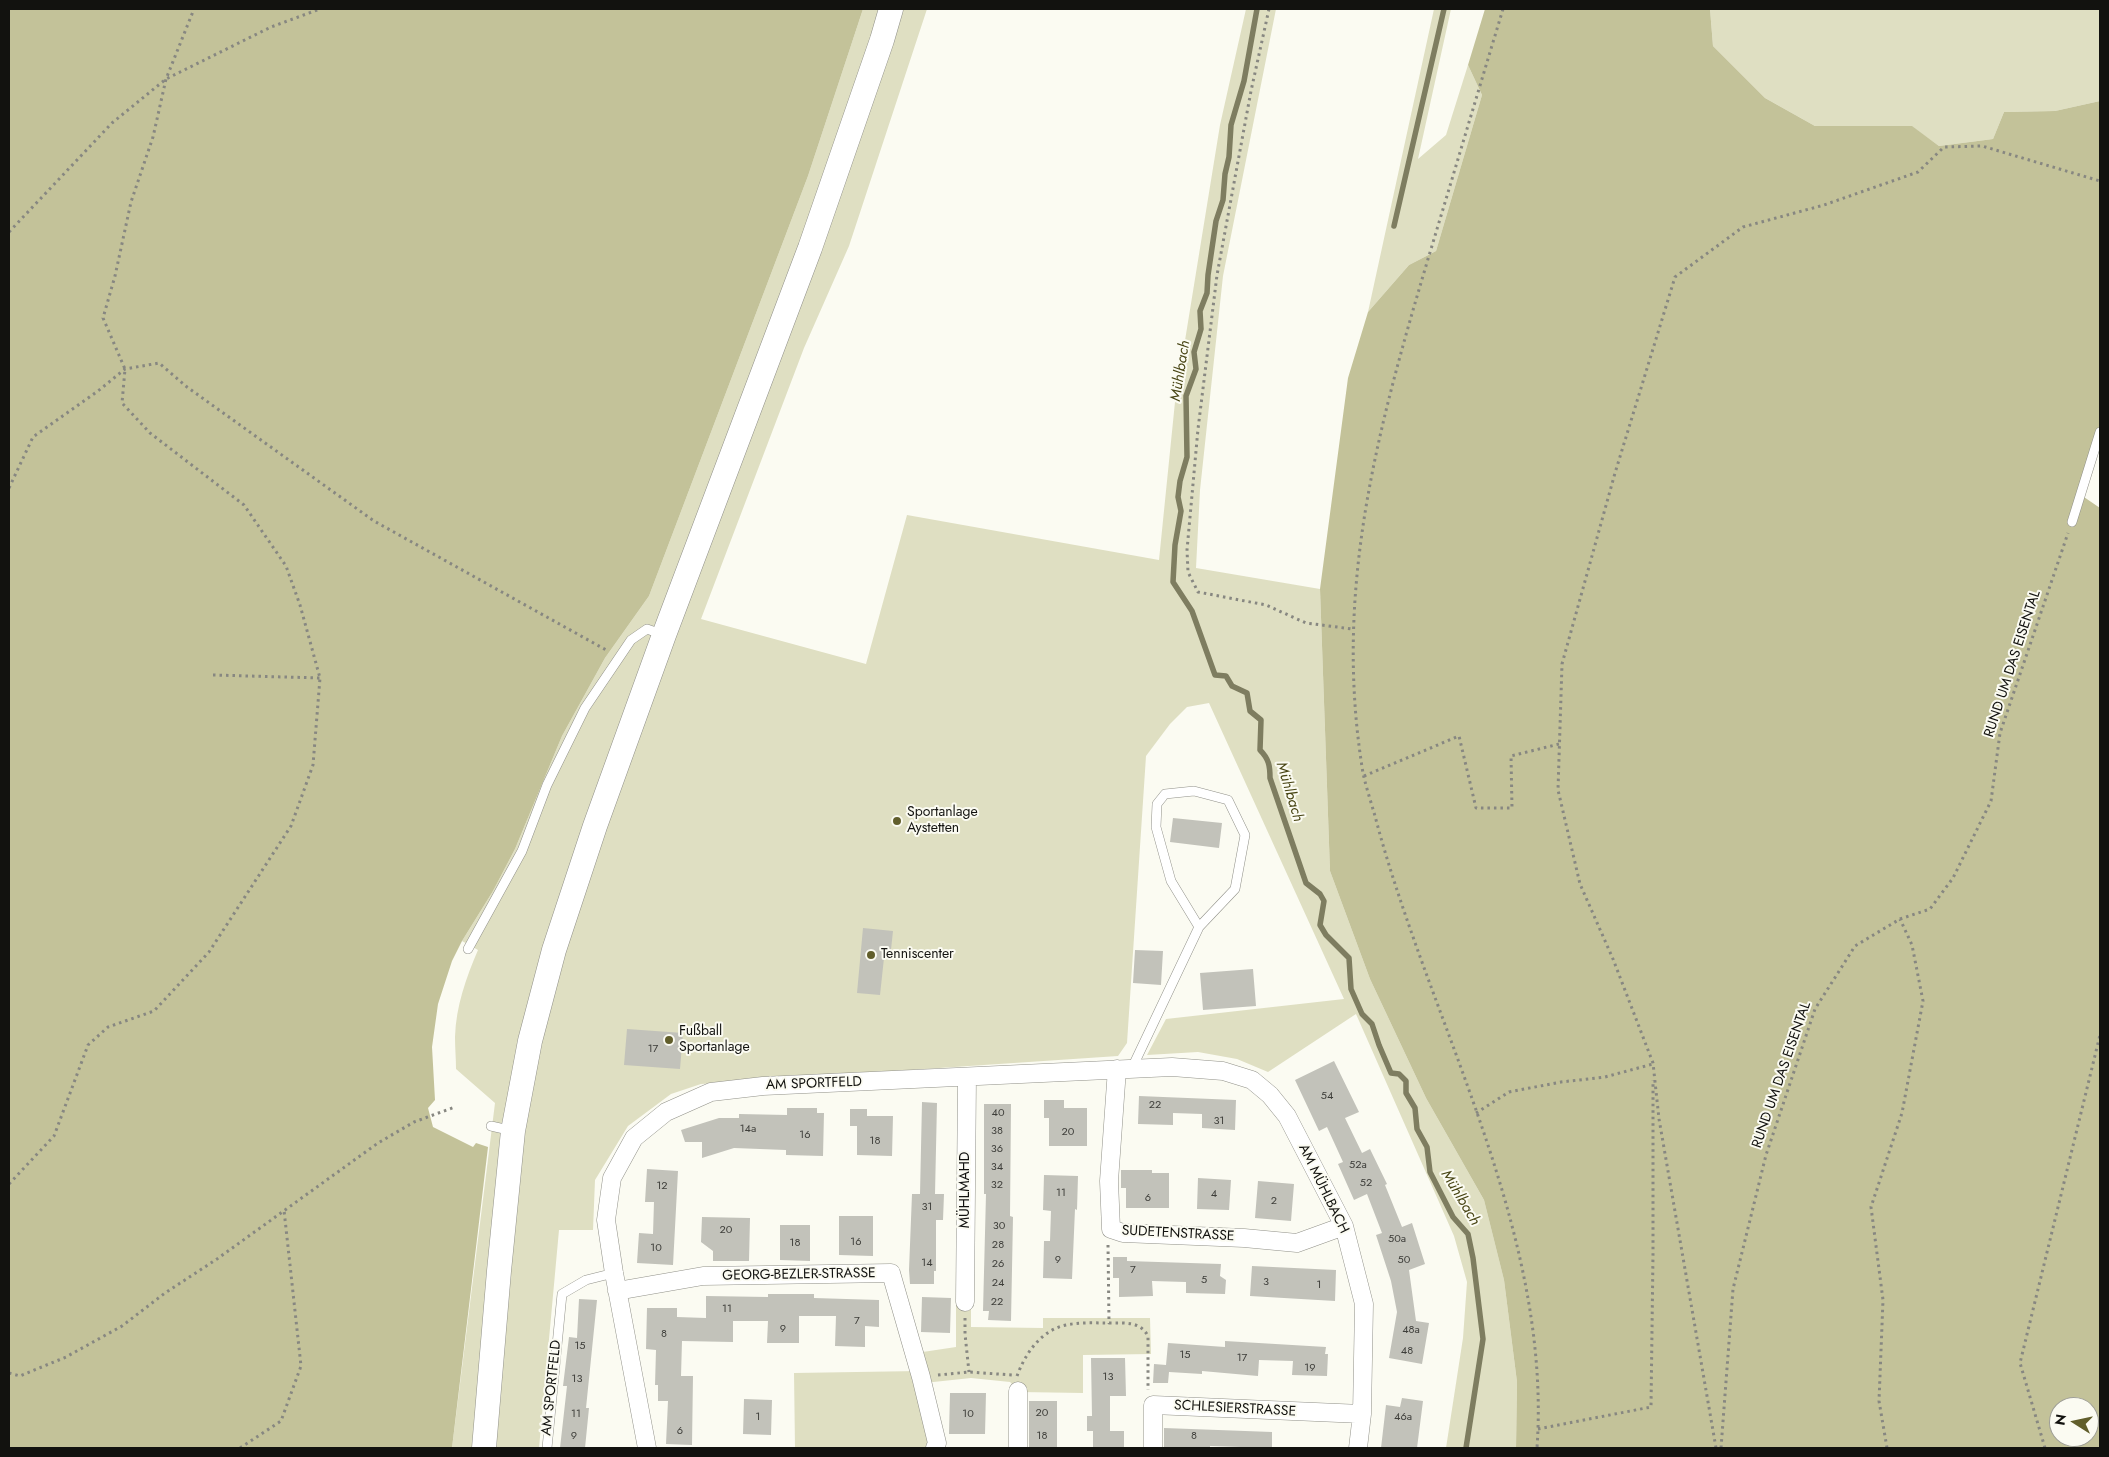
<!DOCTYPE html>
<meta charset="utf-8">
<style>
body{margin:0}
#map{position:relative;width:2109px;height:1457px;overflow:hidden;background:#fbfbf2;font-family:Jost,sans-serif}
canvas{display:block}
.frame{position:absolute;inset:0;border:10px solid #12120f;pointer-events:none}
.north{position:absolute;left:2049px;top:1397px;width:50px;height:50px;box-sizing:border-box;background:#fbfbf2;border:1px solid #9e9e97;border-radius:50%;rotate:280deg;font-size:14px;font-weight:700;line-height:20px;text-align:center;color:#12120f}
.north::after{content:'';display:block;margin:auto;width:18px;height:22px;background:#615e2b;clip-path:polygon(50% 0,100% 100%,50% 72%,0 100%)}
</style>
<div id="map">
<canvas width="2109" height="1457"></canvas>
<div class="frame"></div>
<div class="north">N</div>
</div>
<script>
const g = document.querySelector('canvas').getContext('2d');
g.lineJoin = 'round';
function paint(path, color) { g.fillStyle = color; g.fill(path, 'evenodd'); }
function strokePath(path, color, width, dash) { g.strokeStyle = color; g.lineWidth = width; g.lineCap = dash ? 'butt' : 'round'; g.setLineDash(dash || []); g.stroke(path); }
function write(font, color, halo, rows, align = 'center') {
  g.font = font + ' Jost,sans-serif'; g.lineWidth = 4; g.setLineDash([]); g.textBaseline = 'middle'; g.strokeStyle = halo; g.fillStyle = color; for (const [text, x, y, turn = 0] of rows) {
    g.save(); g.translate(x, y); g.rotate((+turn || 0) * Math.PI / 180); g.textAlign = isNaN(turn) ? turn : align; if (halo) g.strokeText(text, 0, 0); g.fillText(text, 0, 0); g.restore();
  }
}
paint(new Path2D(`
 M863,9H927L849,246L804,348L701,619L866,664L907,515L1159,560L1175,402L1220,125L1246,9H1276L1223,276L1200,490L1196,568L1320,589L1330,871L1370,979L1426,1098L1484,1200L1504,1280L1517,1382L1516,1448H1446L1463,1338L1467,1282L1454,1236L1356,1014L1268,1072L1237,1059L1198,1052L1147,1055L1166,1019L1344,999L1209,703L1187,707L1170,724L1146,756L1127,1043L1118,1056L701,1084L671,1094L628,1126L595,1180L593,1230H559L539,1448H452L495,1103L456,1069C456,1059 455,1048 455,1037C456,1006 466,978 478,950L462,941L493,891L515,849L562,736L605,658L649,596L808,176Z
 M1434,9H1451L1418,159L1446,135L1468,65L1482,95L1436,251L1409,265L1368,312Z
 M1710,9H2100V101L2055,111L2004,112L1993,139L1939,146L1911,126H1815L1765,98L1713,46Z
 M956,1304H971V1327L1043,1328V1318H1150L1151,1354L1083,1355V1393L1020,1392L1010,1382L971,1378L924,1383L916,1353L956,1347Z
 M919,1371L934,1448H795L794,1373Z`), '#dfdfc2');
paint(new Path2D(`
 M9,9H863L808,176L649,596L605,658L562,736L515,849L493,891L462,941L452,961L438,1004L432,1047L435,1100L428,1108L433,1127L473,1147L476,1143L488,1147L452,1448H9Z
 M1485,9H1710L1713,46L1765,98L1815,126H1912L1939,146L1993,139L2004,112L2055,111L2100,101V432L2081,495L2100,508V1448H1516L1517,1382L1504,1280L1484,1200L1426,1098L1370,979L1330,871L1320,589L1348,378L1368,312L1409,265L1436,251L1482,95L1468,65ZM2059,1407H2089V1437H2059Z`), '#c3c299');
strokePath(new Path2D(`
 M1257,9L1244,81L1231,125L1229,157L1225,174L1223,200L1216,221L1208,275L1207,293L1200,311L1201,329L1194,352L1196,369L1186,396L1187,457L1180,481L1178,497L1181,511L1175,545L1173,582L1192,611L1215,675L1226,676L1232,686L1247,693L1250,711L1261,720L1260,750C1269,759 1270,766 1270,778L1306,883L1320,894L1324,901L1320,925L1326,935L1349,958L1351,989L1362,1014L1372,1024L1379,1045L1391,1073L1399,1074L1406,1081V1093L1415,1108L1417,1129L1427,1147L1430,1172L1453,1217L1468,1234L1473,1258L1483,1339L1466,1448
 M1394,226L1444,9`), '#7e7d60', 5.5);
paint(new Path2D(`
 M1173,818L1222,823L1219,848L1170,842Z
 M863,928L893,931L890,959L884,958L880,995L857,993Z
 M1135,950L1163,951L1161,985L1133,983Z
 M1253,969L1256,1006L1203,1010L1200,973Z
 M627,1029L683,1033L680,1069L624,1065Z
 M1334,1061L1359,1112L1345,1118L1362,1153L1370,1149L1387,1184L1385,1185L1402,1227L1412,1223L1425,1264L1409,1270L1416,1321L1429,1323L1422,1364L1389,1358L1397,1312L1391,1281L1376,1235L1382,1233L1367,1194L1354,1200L1338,1164L1343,1162L1327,1127L1319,1131L1295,1080Z
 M1139,1096L1236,1100L1235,1130L1202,1128V1114L1173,1113V1125L1138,1124Z
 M1044,1100H1064V1108H1087V1146H1049V1118H1044Z
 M922,1102L937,1103L935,1194H944L943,1220H936V1271H934V1284H910L909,1270L912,1194H920Z
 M984,1104H1011L1010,1216L1013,1217L1011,1321L988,1320L989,1311H983L986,1194H984Z
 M787,1108H817V1113H824L823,1156L786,1155V1150L734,1148L702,1158V1142H685L681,1130L719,1118H739V1114L787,1115Z
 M850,1109H867V1116H893L892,1156L857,1155V1126H850Z
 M647,1169L678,1171L673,1265L637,1263L639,1233L653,1234L654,1202H645Z
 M1121,1170H1152V1173H1169V1208H1126V1188H1121Z
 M1044,1175L1078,1176L1077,1210L1075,1209L1072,1279L1043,1278L1044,1241H1050L1051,1211L1043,1210Z
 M1198,1178L1231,1180L1229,1210L1197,1209Z
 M1258,1181L1294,1184L1291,1221L1255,1218Z
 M839,1216H873V1256L839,1255Z
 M702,1217L750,1218L749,1261H713V1251L701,1242Z
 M780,1225H810V1261L780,1260Z
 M1113,1257H1127V1261L1221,1264L1220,1276L1226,1280L1225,1294L1186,1293V1282L1152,1281L1153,1296L1119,1297V1278H1113Z
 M1252,1266L1336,1270L1335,1301L1250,1296Z
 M768,1294H814V1298L879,1300V1327L865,1326V1347L835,1346L836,1316H799V1343H767L768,1321H733V1342L682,1341L681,1376H693L692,1445L666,1444L668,1401H658V1385H655L656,1350L646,1349L647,1308H677V1317L706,1318V1296L768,1297Z
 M922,1297L951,1298L950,1333L921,1332Z
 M579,1299L597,1300L586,1408H589L585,1448H560L567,1386H563L569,1337L577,1338Z
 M1225,1341L1326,1347L1325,1354H1328L1327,1376L1292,1375L1293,1361L1259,1360L1258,1376L1202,1371V1374L1169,1372L1168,1383H1153L1154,1364L1166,1365L1168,1343L1225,1347Z
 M1091,1358H1125L1126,1396H1110V1431H1124V1448H1093V1431H1087V1416H1092Z
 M950,1393H986L985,1434H949Z
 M1402,1398L1423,1401L1417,1448H1381L1386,1405L1400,1407Z
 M744,1399L772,1400L771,1435L743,1434Z
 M1029,1401H1057V1448H1029Z
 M1164,1428L1272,1432V1448L1210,1446V1448H1164Z`), '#c2c2ba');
const service = new Path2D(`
 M2072,522L2100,432
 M468,949L522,851L547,785L585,708L631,640L647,629L664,635
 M1132,1068L1199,927L1235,889L1245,835L1228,800L1194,791L1165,794L1157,804L1156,827L1171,881L1199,927
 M491,1126L513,1131
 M547,1448L562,1294L586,1280L614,1273`);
const minor = new Path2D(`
 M1117,1069L1109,1181L1111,1229L1123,1233L1244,1238L1297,1243L1344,1226
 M617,1291L703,1276L891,1273L921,1377L937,1443L935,1448
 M965,1302L967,1077
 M1018,1391V1448
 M647,1448L614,1273L606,1220L612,1178L634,1138L666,1112L711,1092L763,1086L1172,1067L1223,1071L1252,1080L1270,1095L1287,1116L1344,1226L1364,1304L1362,1414L1358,1448
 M1153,1448V1405L1362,1414`);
const secondary = new Path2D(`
 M484,1448L499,1271L513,1131L530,1041L554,950L595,826L664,635L810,248L882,40L891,9`);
strokePath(service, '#919189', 10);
strokePath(minor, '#919189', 19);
strokePath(secondary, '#919189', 25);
strokePath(new Path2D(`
 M1269,9L1251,91L1217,275L1198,429L1187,550L1188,572L1198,592L1266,605L1306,623L1352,629
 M1503,9C1478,92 1453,176 1428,259C1377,431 1333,591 1363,773C1366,787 1371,802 1375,816C1387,862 1402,906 1418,951C1475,1110 1549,1276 1537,1448
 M9,232L112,123L166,79L271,27L320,9
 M9,488L33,437L98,391L125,369L159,363L187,387L374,521L608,651
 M213,675L320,678
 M1364,776L1459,736L1476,808H1512L1511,756L1559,744
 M1476,1113L1509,1092L1561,1082L1605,1077L1653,1064
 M9,1184L54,1136L88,1045L108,1027L154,1011L209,952L291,826L313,765L320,678L300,605L286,566L244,505L150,433L122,403L125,369L103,318L115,276L131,202L153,137L166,79L194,9
 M1108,1245L1109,1323C1125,1323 1140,1321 1148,1336V1390
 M965,1318V1334L969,1372
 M9,1373L20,1376L66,1357L122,1326L165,1293L217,1259L378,1143L414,1122L455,1107
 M938,1375L969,1372L1012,1375
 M1017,1376C1025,1354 1041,1330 1066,1325C1080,1322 1095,1323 1109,1323
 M1538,1429L1651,1407L1653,1254V1080
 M240,1448L281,1421L301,1366L284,1210
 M1716,1448L1659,1119L1653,1063L1613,959L1580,884L1558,790L1562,664L1615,473L1675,277L1743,227L1824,205L1918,172L1944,147L1982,146L2100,181
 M1721,1448L1733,1289L1766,1155L1815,1009L1855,946L1900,919L1930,909L1953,878L1991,801L2000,733L2068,533
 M1887,1448L1879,1401L1883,1300L1871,1207L1902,1113L1923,1001L1912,945L1900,919
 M2045,1448L2020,1363L2100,1035`), '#878781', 3, [2.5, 4]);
strokePath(service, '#fff', 9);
strokePath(minor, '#fff', 18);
strokePath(secondary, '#fff', 24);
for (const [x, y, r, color] of [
 [897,821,5,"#615e2b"],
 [871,955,5,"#615e2b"],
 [669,1040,5,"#615e2b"]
]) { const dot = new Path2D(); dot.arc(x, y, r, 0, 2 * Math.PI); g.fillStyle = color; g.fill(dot); strokePath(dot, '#fbfbf2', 2); }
write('11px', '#3e3e3a', null, [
 ["17",653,1049],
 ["54",1327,1096],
 ["22",1155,1105],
 ["40",998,1113],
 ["31",1219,1121],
 ["14a",748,1129],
 ["38",997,1131],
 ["20",1068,1132],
 ["16",805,1135],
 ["18",875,1141],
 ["36",997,1149],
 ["52a",1358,1165],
 ["34",997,1167],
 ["52",1366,1183],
 ["32",997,1185],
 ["12",662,1186],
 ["11",1061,1193],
 ["4",1214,1194],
 ["6",1148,1198],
 ["2",1274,1201],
 ["31",927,1207],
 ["30",999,1226],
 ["20",726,1230],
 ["50a",1397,1239],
 ["16",856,1242],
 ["18",795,1243],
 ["28",998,1245],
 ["10",656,1248],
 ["9",1058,1260],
 ["50",1404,1260],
 ["14",927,1263],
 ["26",998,1264],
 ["7",1133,1270],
 ["5",1204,1280],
 ["3",1266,1282],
 ["24",998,1283],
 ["1",1319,1285],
 ["22",997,1302],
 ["11",727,1309],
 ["7",857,1321],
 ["9",783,1329],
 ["48a",1411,1330],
 ["8",664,1334],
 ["15",580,1346],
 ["48",1407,1351],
 ["15",1185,1355],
 ["17",1242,1358],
 ["19",1310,1368],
 ["13",1108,1377],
 ["13",577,1379],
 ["20",1042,1413],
 ["11",576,1414],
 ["10",968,1414],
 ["1",758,1417],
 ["46a",1403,1417],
 ["6",680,1431],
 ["9",574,1436],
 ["18",1042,1436],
 ["8",1194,1436]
]);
write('14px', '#12120f', '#fbfbf2', [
 ["RUND UM DAS EISENTAL",2013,664,-72],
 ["RUND UM DAS EISENTAL",1782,1075,-71],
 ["AM SPORTFELD",814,1084,-2],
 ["AM MÜHLBACH",1323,1189,64],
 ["MÜHLMAHD",966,1190,-90],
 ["SUDETENSTRASSE",1178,1234,3],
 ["GEORG-BEZLER-STRASSE",799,1275,-1],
 ["AM SPORTFELD",552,1388,-84],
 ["SCHLESIERSTRASSE",1235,1409,3]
]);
write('14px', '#12120f', '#fbfbf2', [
 ["Sportanlage",907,813],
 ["Aystetten",907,829],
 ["Tenniscenter",881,955],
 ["Fußball",679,1032],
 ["Sportanlage",679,1048]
], 'left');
write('italic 15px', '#474413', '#fbfbf2', [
 ["Mühlbach",1181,371,-81],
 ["Mühlbach",1289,792,73],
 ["Mühlbach",1460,1198,59]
]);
</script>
